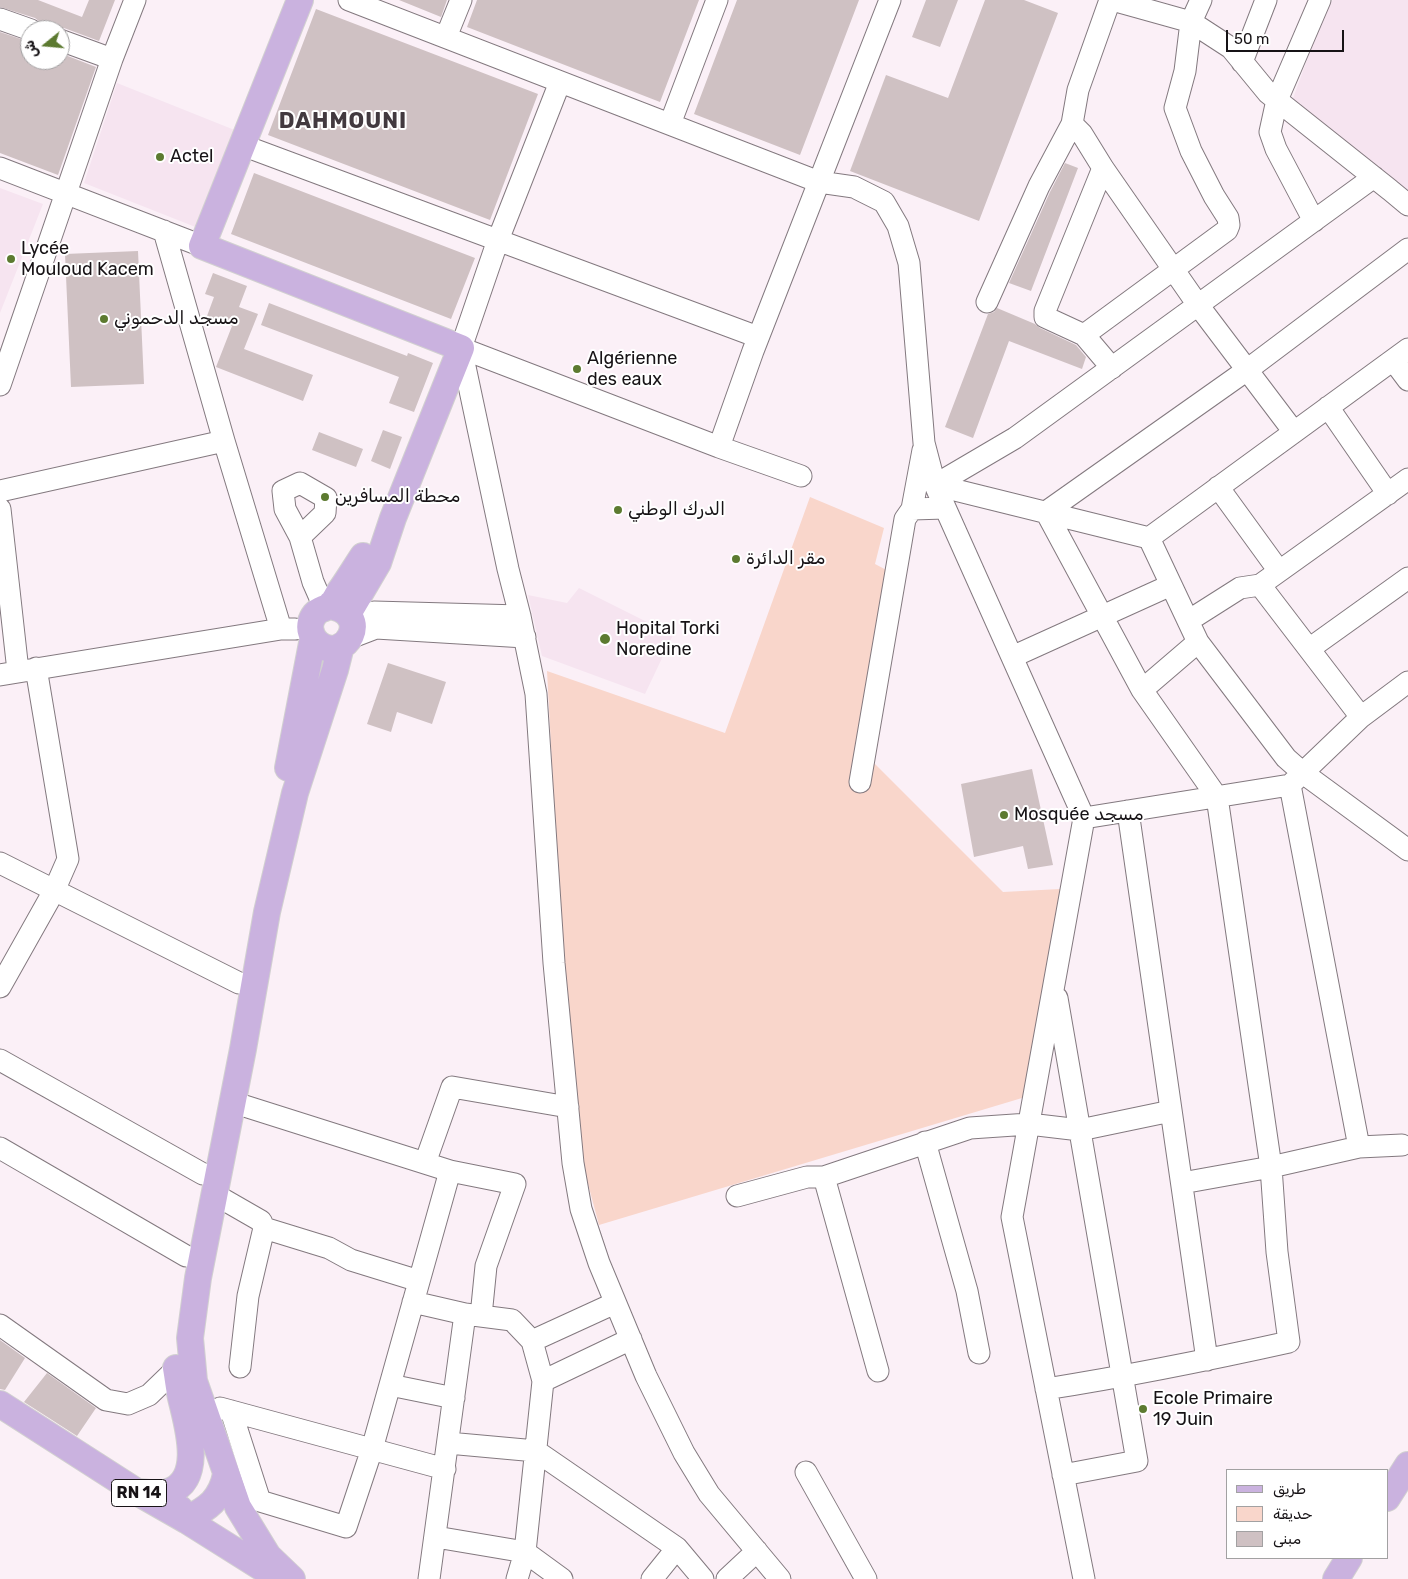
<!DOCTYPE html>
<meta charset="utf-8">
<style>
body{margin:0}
#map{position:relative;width:1408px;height:1579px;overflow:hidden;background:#fbf0f7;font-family:Rubik,"Noto Sans Arabic",sans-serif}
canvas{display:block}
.legend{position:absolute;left:1226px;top:1469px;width:162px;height:90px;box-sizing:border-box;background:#fff;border:1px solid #a2a1a2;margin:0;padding:6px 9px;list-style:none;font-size:15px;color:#171316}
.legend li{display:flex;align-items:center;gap:10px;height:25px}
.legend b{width:25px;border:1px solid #a2a1a2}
.north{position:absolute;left:20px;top:20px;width:50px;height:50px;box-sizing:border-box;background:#fff;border:1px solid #a2a1a2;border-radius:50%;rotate:253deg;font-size:14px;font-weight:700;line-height:20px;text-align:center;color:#171316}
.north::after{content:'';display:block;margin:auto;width:18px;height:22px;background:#5c7a30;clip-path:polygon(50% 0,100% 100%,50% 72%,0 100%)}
.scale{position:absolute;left:1226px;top:30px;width:118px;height:22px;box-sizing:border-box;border:2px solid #171316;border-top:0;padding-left:6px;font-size:15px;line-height:18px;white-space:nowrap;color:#171316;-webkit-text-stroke:4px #fff;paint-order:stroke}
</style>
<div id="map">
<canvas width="1408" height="1579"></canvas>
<ul class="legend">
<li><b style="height:6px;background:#cab2df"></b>طريق</li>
<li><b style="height:14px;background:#f9d6cb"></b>حديقة</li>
<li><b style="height:14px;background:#cfc1c3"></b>مبنى</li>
</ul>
<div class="north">ش</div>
<div class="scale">50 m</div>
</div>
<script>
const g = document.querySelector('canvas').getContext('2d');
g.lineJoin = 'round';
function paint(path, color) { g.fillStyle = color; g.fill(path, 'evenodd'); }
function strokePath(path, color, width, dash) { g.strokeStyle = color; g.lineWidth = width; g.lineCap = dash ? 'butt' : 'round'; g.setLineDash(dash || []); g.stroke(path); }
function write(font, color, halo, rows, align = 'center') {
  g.font = font + ' Rubik,"Noto Sans Arabic",sans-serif'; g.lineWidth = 4; g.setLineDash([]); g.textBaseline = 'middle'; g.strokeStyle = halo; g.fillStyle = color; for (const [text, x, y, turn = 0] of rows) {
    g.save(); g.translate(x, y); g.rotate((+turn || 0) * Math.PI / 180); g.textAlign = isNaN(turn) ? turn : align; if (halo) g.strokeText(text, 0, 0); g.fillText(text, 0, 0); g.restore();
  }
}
paint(new Path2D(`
 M1333,0H1408V195L1292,101L1326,8Z
 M117,83L237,131L198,228L84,183Z
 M0,188L43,204L0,313Z
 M579,588L673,635L645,694L542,656L528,595L567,603Z`), '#f6e4f0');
paint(new Path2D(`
 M810,497L884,528L875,564L894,574L874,763L1003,892L1060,889L1032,1095L599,1225L583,1165L563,970L547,671L725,733Z`), '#f9d6cb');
paint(new Path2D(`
 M0,0H38L82,17L89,0H115L99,41L64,28H58L51,30L43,27L40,22L35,18L0,7Z
 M399,0H447L441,17Z
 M477,0H699L660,102L467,27Z
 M737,0H859L800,155L694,114Z
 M926,0H958L940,47L912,37Z
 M985,0H1024L1058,13L979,221L850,171L886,75L948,98Z
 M316,9L538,94L490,220L268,135Z
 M0,32L30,42V60H60V53L96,67L58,175L0,153Z
 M1065,163L1078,168L1031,291L1009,283L1050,192Z
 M254,173L475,258L451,319L231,234Z
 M138,251L144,384L71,387L65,254Z
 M213,273L247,286L239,307L258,314L244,349L313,375L303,401L216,367L232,326L207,316L214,297L205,294Z
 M269,303L407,356L408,353L433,363L414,412L389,403L399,377L261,325Z
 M997,308L1035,324L1040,328L1076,345L1086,357L1082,369L1009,341L973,438L945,427L988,314L994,312Z
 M383,430L402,437L390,469L371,461Z
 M319,432L363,449L356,467L312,450Z
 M388,663L446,682L432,724L397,712L391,732L367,724Z
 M1032,769L1053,865L1028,869L1023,846L974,857L961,784Z
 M0,1340L25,1358L5,1390L0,1389Z
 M47,1373L96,1408L77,1436L24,1402Z`), '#cfc1c3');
const minor = new Path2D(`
 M349,0L819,182L854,187L884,202L898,226L909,263L924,443L935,485L1084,818L1290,785L1361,717L1408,682
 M1112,0L1191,22L1231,48L1268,93L1390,190L1408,205
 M0,19L31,30
 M446,37L461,0
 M60,40L112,59
 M1242,62L1266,0
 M560,82L498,240L461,348L719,447L753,351L890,0
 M670,124L717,0
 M1072,124L1082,134L1103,168L1198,305L1294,432
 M242,145L758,337
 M0,168L202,246
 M1103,168L1045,311V317L1084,335L1112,368
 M1374,177L1015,438L935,485L1149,538L1408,349
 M1314,221L1276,149L1270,132L1277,100L1320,0
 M164,231L224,441L281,629
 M987,302L1039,186L1072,124L1078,90L1110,0
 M1084,335L1227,230L1229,225L1228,218L1214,196L1191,151L1175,108L1185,71L1191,22L1201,0
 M461,348L508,569L520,616L536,694L554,963L573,1163L581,1209L599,1263L646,1376L684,1453L709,1494L780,1579
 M1393,360L1408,380
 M0,385L112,59L135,0
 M1328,407L1388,494
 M719,447L801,476
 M1218,487L1279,571
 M0,491L224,441
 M0,509L18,671
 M912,509L923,450
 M300,537L325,513L326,498L300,483L283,491L285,509L300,537L313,582L324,607
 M1149,538L1198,642L1286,758L1303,773L1408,850
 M352,620L374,612L520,616
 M1188,621L1240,588L1260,585
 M350,638L376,628L525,637
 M1309,649L1408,578
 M1012,657L1171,585
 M0,675L281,629H295
 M1142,690L1198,642
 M1361,717L1260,585L1408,479
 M860,782L905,519L912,509L945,508
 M1290,785L1359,1147
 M1128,811L1207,1360
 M0,863L239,983
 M0,987L54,891L68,859L36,668
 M1057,998L1137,1461L1063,1475
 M0,1060L203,1174
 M925,1142L967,1291L979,1353
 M0,1148L186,1256
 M425,1163L452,1087L568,1107
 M450,1171L515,1184L486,1266L481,1316
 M824,1177L878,1371
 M1182,1183L1271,1167L1359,1147L1402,1145
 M214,1194L261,1221L264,1228L248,1296L240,1367
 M737,1196L807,1177H824L970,1128L1029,1124L1080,1130L1171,1111
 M264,1228L329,1248L351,1260L419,1281
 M413,1302L465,1314
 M0,1325L106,1400L128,1404L149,1395L176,1369
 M532,1341L615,1303
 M543,1381L631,1339
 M390,1385L454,1398
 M1046,1389C1128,1376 1208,1360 1289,1342L1277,1252L1271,1167L1217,797L1142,690L1046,512L1247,370L1408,249
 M220,1408L445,1469
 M231,1411L260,1501L346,1527L372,1449L450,1171L232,1102
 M448,1443L536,1451L677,1548L703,1579
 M806,1472L866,1579
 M436,1537L525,1552L562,1579
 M429,1579L465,1314L512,1320L532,1341L543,1381L525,1552L517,1579
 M652,1579L677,1548
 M727,1579L757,1551
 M1084,1579L1012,1217L1084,818`);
const major = new Path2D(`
 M300,0L202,246L461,348L393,518L378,563L348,614
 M330,606C374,614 345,664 319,644C315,641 312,637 311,632C309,626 311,619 315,614C320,608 327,609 331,604C335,601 337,595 340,591C348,580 355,568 363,556
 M288,768L313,638
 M0,1404L137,1492L186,1520L280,1579
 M137,1492C146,1492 159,1495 168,1492C204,1481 188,1427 182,1402C179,1391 178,1379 176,1368
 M1387,1498L1408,1465
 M180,1509L186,1520C208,1508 221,1500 226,1474
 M292,1579L268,1556L238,1507L194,1381L190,1338L198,1278L243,1049L267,912L295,793L335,670L341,646
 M1336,1579L1349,1558`);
strokePath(minor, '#83797f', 23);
strokePath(major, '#d1d0d0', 28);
strokePath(minor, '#fff', 21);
strokePath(major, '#cab2df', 26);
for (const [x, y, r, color] of [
 [160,157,5,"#5c7a30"],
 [11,259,5,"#5c7a30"],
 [104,319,5,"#5c7a30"],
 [577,369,5,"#5c7a30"],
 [325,497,5,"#5c7a30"],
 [618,510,5,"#5c7a30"],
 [736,559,5,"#5c7a30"],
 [605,639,6,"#5c7a30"],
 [1004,815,5,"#5c7a30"],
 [1143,1409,5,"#5c7a30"]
]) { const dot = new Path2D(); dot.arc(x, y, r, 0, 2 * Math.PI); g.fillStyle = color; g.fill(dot); strokePath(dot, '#fff', 2); }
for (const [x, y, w] of [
 [139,1493,55]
]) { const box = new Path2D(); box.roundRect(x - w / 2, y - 13.5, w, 27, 4); g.fillStyle = '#fff'; g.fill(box); strokePath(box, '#171316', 1); }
write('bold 16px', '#171316', null, [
 ["RN 14",139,1493]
]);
write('18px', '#171316', '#fff', [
 ["Actel",170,157],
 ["Lycée",21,249],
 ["Mouloud Kacem",21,270],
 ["مسجد الدحموني",114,319],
 ["Algérienne",587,359],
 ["des eaux",587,380],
 ["محطة المسافرين",335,497],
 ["الدرك الوطني",628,510],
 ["مقر الدائرة",746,559],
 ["Hopital Torki",616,629],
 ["Noredine",616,650],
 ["Mosquée مسجد",1014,815],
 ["Ecole Primaire",1153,1399],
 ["19 Juin",1153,1420]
], 'left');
g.letterSpacing = '1px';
write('bold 22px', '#42393f', '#fff', [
 ["DAHMOUNI",343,122]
]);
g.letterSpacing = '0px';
</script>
